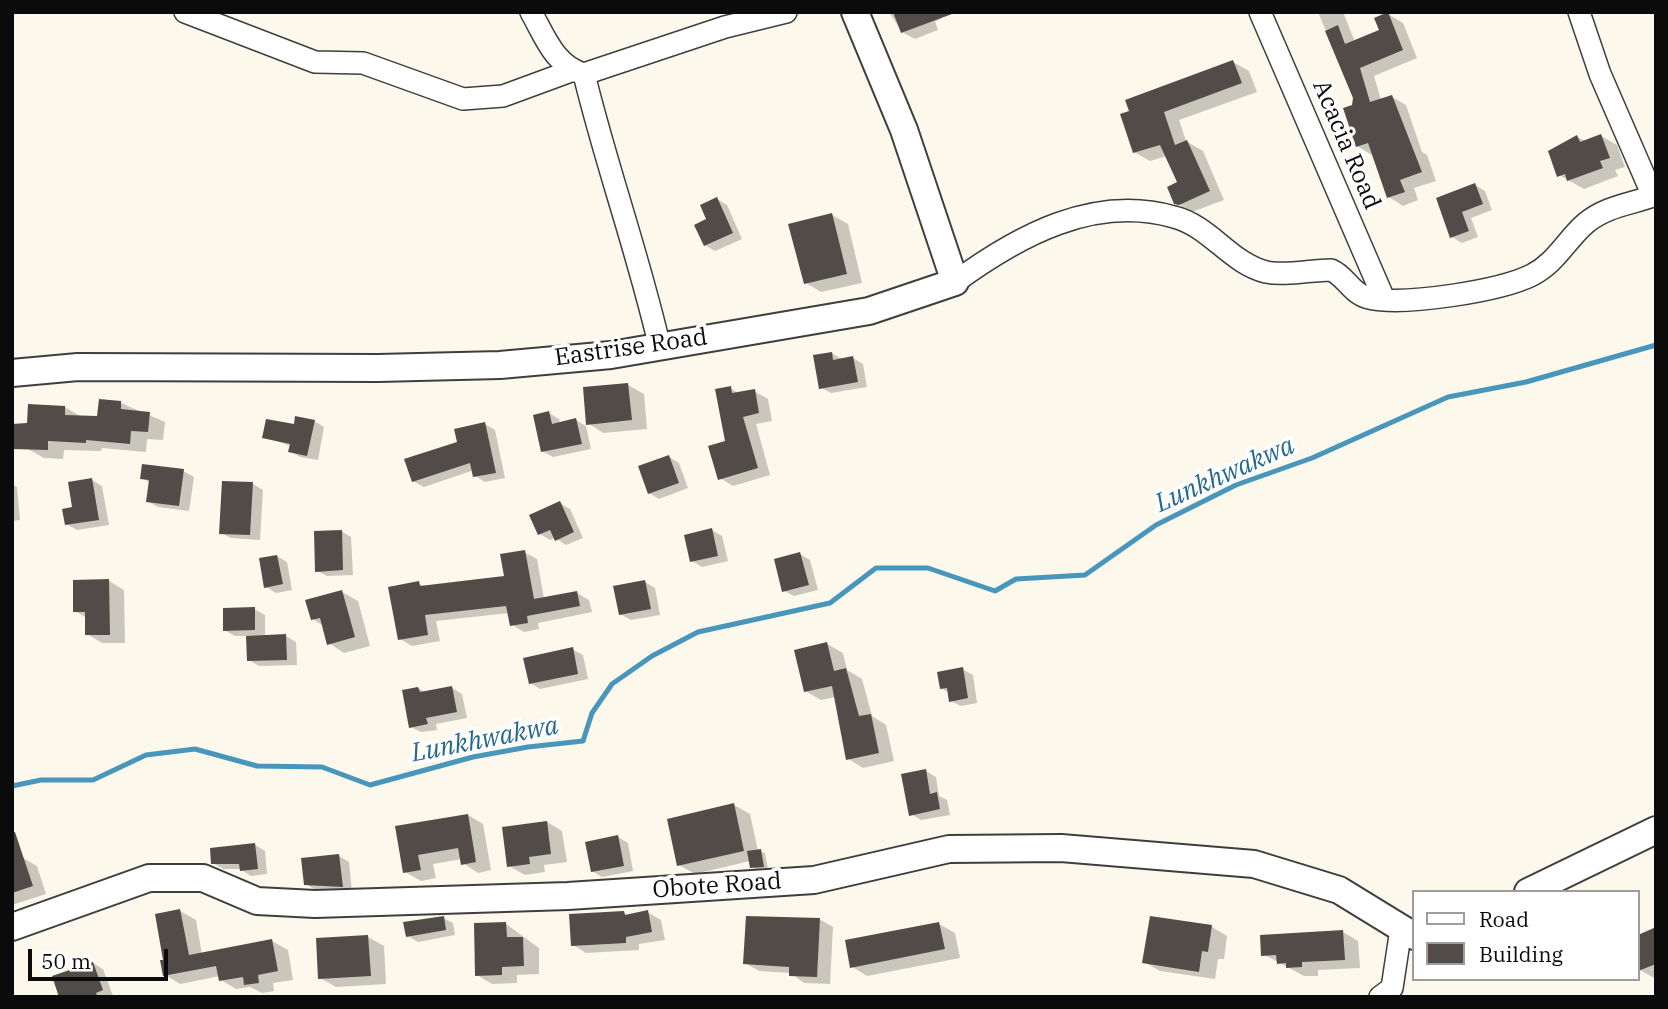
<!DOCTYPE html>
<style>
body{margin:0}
#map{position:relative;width:1668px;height:1009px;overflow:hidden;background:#fcf8ec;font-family:"IBM Plex Serif",serif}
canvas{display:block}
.frame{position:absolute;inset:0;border:14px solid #0b0b0b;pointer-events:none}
.legend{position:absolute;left:1412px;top:890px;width:228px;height:91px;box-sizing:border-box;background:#fff;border:2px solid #9d9d9d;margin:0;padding:9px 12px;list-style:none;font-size:21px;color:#0b0b0b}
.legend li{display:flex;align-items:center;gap:14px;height:35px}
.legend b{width:35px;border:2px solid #9d9d9d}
.scale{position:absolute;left:28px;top:949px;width:140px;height:32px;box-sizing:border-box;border:4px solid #0b0b0b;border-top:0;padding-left:9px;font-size:21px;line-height:24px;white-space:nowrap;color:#0b0b0b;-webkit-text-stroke:5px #fff;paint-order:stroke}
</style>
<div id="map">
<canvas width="1668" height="1009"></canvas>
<div class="frame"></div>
<ul class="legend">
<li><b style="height:9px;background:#fff"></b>Road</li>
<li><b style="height:19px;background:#524c49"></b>Building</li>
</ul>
<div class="scale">50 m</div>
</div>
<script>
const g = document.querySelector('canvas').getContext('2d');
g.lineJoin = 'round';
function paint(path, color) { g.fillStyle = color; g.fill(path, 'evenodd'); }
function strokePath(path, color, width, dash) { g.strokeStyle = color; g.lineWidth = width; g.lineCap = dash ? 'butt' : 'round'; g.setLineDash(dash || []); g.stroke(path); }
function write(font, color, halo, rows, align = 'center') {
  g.font = font + ' "IBM Plex Serif",serif'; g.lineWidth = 7; g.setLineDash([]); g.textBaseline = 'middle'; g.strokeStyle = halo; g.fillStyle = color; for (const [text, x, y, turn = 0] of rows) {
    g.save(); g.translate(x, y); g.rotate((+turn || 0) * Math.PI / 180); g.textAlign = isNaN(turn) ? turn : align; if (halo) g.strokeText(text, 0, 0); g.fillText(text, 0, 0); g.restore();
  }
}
paint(new Path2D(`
 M889,12H939L941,19L935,21L938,30L915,39L902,32Z
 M1318,12H1343L1355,42L1381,31L1388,14L1403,23L1417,58L1374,76L1381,100L1392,97L1406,105L1422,152L1427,155L1436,181L1414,188L1418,200L1403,206L1389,197L1372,155L1357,146L1354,98Z
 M1233,62L1249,71L1257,92L1179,120L1186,141L1203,151L1224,200L1192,212L1175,202L1180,183L1167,156L1150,161L1134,152L1131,112Z
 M1601,136L1617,145L1625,167L1615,170L1618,176L1584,189L1559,175L1577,137L1586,141Z
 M1475,185L1485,191L1492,210L1471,218L1478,237L1462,243L1452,237L1438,199Z
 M717,199L727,205L742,239L715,251L705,245L709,220Z
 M832,215L848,224L862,283L821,292L806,283Z
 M832,353L843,360L853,358L863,364L867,387L831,393L821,388Z
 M628,385L644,394L647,429L603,433L588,423Z
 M730,388L740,394L754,391L768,399L772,421L756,424L770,475L733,486L720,478L727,442Z
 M121,403L165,422L163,440L147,439L146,452L102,448L101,451L64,450L63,459L44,458L28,449L65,407L80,416L99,418Z
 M549,413L559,419L560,424L576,420L586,426L591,449L553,457L542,451Z
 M314,421L324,427L318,460L300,457L290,451L291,446L264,437Z
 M485,424L495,430L505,478L485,482L475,476L474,470L424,487L413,481Z
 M669,457L679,463L688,488L659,499L649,493Z
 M183,471L194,477L189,511L158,507L147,501L150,483L142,478Z
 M92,480L102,486L109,525L77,530L66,524Z
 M12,484L17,487L20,520L12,521Z
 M253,484L263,490L260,540L231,538L221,533Z
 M559,503L570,509L583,538L566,545L555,538L550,540L540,534Z
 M712,530L722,536L728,561L702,567L692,561Z
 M341,531L351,537L353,575L327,576L317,571Z
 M524,552L537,559L544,599L577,593L589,600L592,612L538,623L539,629L524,632L512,625L509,613L436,621L440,641L412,646L400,639L418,583L426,587L506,578Z
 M800,554L810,560L818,590L794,596L784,591Z
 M277,556L287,562L292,590L276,593L266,587Z
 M109,581L124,590L125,643H102L87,634V618L75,611Z
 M645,582L655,588L660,615L631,620L620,614Z
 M342,592L358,601L370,646L344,653L329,643L324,626L312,619Z
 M254,609L265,615V637L286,636L296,642L297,665L259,666L249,660L248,636H235L224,630Z
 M827,644L843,653L847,670L862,679L872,716L886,725L894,761L863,768L847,758L836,697L821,700L805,691Z
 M572,649L583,655L588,679L540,689L530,683Z
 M962,669L973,675L977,703L961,706L951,701L949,693L941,688Z
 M418,688L426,693L452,688L462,694L467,718L436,724L437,730L421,732L411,727Z
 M926,771L936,777L939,796L947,800L950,815L921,820L911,814Z
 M734,805L750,814L758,851L765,853L768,869L756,870L750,861L695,874L679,865Z
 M468,815L483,824L491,870L478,873L463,863L462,859L433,864L436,878L421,881L405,872L397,828Z
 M547,822L562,831L567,862L544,865L545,872L525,875L509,866Z
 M618,837L628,843L633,871L602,877L592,871Z
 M255,845L265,851L267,874L251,876L240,869H223L213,863Z
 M339,856L349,862L352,892L316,890L306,884Z
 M23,858L37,866L46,894L12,905V861Z
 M180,911L196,920L202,955L272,941L288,950L293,980L273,983L274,991L262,993L250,987L236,989L221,980L220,976L180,984L164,974Z
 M647,912L661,920L665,940L639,944V950L586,953L573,945L624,913L629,916Z
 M443,918L453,923L455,935L418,942L408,936Z
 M1151,918L1212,927L1227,936L1224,959H1218L1215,979L1160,971L1144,962Z
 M819,919L833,927L830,984L804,983L791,973L759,971L745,963Z
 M506,924L539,948V974L517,975V983L492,984L477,975Z
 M939,924L955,933L960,958L867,976L851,966Z
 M1656,929V979L1640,970Z
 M1343,932L1358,941L1360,968L1318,970V976H1304L1263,954Z
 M368,937L384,946L386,984L336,987L320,978Z
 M93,963L103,969L113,996L61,997Z`), '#0003');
strokePath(new Path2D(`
 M12,786L41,780H93L146,755L195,749L257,766L322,767L370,785L473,757L528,747L583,741L592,713L612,684L652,656L698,632L830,603L876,568H928L995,591L1016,579L1085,575L1156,525L1236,485L1312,458L1448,397L1526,382L1656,345`), '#4896bb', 5);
paint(new Path2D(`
 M893,12H952V14L901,33Z
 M1388,12L1403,50L1360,68L1370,102L1392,95L1422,172L1400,180L1405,192L1387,198L1368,143L1356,147L1343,108L1352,105L1353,98L1325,31L1338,25L1345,44L1379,30L1374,18Z
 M1233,60L1242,83L1164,112L1175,145L1187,140L1210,191L1179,205L1174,204L1167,187L1177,182L1160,145L1133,153L1120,114L1129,111L1125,100Z
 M1601,134L1610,158L1600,161L1603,168L1567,181L1565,174L1557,177L1548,151L1577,135L1580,142Z
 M1475,183L1483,204L1462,212L1469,231L1450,238L1436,198Z
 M717,197L733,233L704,246L694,225L706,219L700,205Z
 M832,213L847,274L804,284L788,224Z
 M832,352L833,360L853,356L858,382L819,389L813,355Z
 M628,383L632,420L586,425L583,387Z
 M731,386L732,393L755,389L759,413L743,417L758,468L718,480L708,446L725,441L715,389Z
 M99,399L121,401V409L150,412L148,432L131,431L130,444L86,440V443L48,441V450L12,449V424L27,423L28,404L65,406V415L97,416Z
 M549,411L552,424L576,418L582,444L541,452L533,415Z
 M295,416L315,420L307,456L288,452L290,444L262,438L266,419L294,424Z
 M485,422L496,473L473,477L470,463L412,482L404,459L457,442L454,429Z
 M669,455L679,483L648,494L638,466Z
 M142,464L184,469L179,506L146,502L149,480L140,479Z
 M92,478L99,520L65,525L62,509L72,507L68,482Z
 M222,481L253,482L250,535L219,534Z
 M560,501L574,532L555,541L550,530L538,535L529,515Z
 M712,528L718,556L690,562L684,535Z
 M342,530L343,570L315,572L314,531Z
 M525,550L534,599L577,591L580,606L527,616L528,623L510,626L506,606L425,615L428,635L398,640L388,587L419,581L420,586L504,576L500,554Z
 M800,552L809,585L782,592L774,559Z
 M277,555L283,584L264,588L259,558Z
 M109,579L110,635H85V612H73V580Z
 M645,580L651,609L619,615L613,586Z
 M342,590L355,637L327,645L320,618L311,620L305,600Z
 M255,607V630L223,631V608Z
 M286,634L287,660L247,661L246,636Z
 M827,642L834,671L846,668L859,716L871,714L879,753L846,760L832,686L804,692L794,650Z
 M573,647L578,674L529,684L523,658Z
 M963,667L968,698L949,702L947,688L940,689L937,672Z
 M452,686L457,712L426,718L428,724L409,728L402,690L418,687L420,692Z
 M926,769L930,794L937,792L940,809L909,816L901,774Z
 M734,803L744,851L677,866L667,819Z
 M468,814L476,862L461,865L458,848L418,855L421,870L403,873L395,826Z
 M547,821L551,854L529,857L530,864L507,867L502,827Z
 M15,832L33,886L12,893V833Z
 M618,835L624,866L591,872L585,842Z
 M255,843L258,869L240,871L239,864H211L210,848Z
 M761,849L764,867L750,868L747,851Z
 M339,854L343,887L304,885L301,858Z
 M180,909L189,955L272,939L278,971L258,975L259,983L244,985L243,977L219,981L216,966L163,976L160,960H163L155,914Z
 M648,910L652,932L626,937V943L571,946L569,914L624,911L625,915Z
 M444,916L446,930L406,937L403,922Z
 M746,916L820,918L817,977L789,976V967L743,964Z
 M1150,916L1212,925L1208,952L1202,951L1199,972L1142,963Z
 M506,922L507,937H523L524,966L502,967V975L475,976L474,923Z
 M939,922L945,949L850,968L845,940Z
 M1656,927V964L1638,971V935Z
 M1343,930L1345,960L1302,962V967L1286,968V963L1277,964L1276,955L1261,956L1260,935Z
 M368,935L371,976L318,979L316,938Z
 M93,962L103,990L96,993L98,997H59L52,976Z`), '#524c49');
const minor = new Path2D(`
 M185,12L315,62L363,63L463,99L503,96L571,71
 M531,12C545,37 555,66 584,74L725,27L786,12
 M1260,12L1384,299
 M1579,12L1600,74L1653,196
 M584,74C606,165 638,253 659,344
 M955,282C1018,236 1094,194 1174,217C1210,226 1230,263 1266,272C1285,276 1311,270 1331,270C1346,276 1351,294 1369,298C1404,306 1500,291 1532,275C1556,263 1567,239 1586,223C1606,206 1632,204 1656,195
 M1380,997L1392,988L1401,929`);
const tertiary = new Path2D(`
 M12,373L78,367L378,368L500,365L611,355L869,311L955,282L904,130L855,12
 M1528,892L1656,830
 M12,927L149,878H203L257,901L315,904L568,896L814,880L949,849L1061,848L1254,864L1339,890L1414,936`);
strokePath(minor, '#3e3e3e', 24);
strokePath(tertiary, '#3e3e3e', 30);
strokePath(minor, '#fff', 21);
strokePath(tertiary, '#fff', 26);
write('24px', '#0b0b0b', '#fff', [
 ["Acacia Road",1346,145,67],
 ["Eastrise Road",631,348,-8],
 ["Obote Road",717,886,-4]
]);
write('italic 26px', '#26688c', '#fff', [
 ["Lunkhwakwa",1225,475,-24],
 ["Lunkhwakwa",485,740,-11]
]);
</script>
